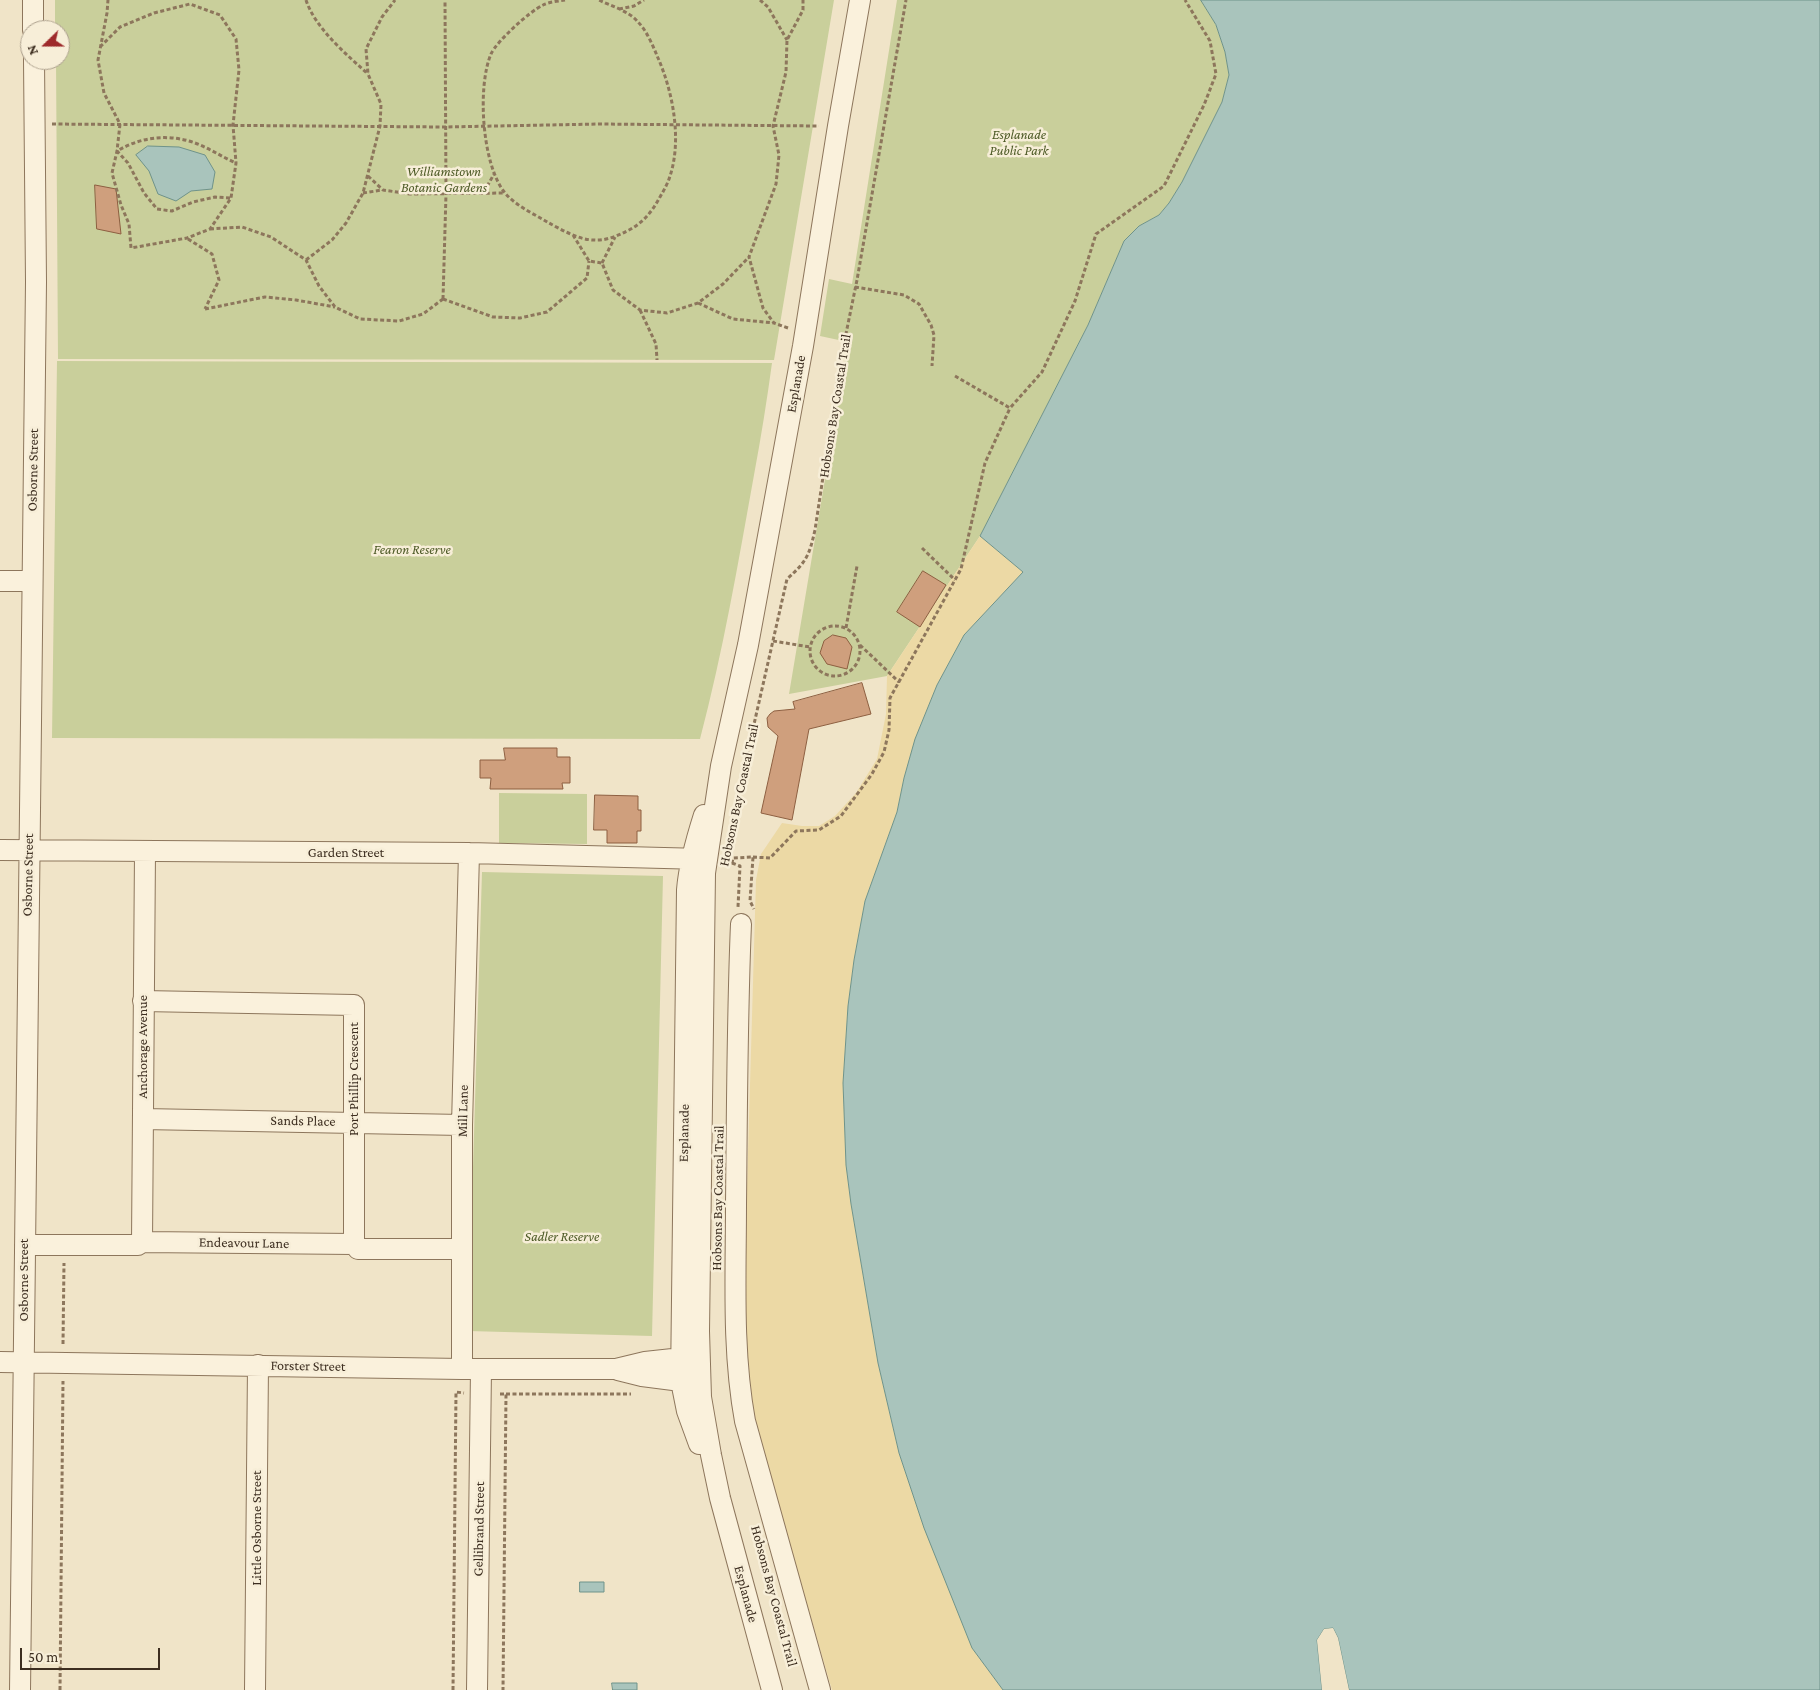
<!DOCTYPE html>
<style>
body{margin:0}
#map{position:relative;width:1820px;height:1690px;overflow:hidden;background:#f0e4c8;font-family:"Crimson Pro",serif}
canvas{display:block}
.north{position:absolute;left:20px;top:20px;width:50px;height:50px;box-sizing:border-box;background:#f7eed8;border:1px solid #ada18e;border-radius:50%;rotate:248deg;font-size:14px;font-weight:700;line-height:20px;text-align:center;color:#3d2e20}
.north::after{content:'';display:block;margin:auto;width:18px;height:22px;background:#9e2a2b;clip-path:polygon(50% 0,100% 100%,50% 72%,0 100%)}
.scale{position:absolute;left:20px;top:1648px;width:140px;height:22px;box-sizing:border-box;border:2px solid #3d2e20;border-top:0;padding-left:6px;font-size:15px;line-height:18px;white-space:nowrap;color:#3d2e20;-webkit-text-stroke:4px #f7eed8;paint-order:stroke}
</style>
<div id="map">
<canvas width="1820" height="1690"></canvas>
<div class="north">N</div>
<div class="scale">50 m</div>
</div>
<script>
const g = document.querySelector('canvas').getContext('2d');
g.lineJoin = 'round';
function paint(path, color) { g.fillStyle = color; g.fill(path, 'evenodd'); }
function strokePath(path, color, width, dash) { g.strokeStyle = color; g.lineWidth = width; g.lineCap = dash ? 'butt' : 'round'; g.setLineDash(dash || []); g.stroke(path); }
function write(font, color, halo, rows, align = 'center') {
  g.font = font + ' "Crimson Pro",serif'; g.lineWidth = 5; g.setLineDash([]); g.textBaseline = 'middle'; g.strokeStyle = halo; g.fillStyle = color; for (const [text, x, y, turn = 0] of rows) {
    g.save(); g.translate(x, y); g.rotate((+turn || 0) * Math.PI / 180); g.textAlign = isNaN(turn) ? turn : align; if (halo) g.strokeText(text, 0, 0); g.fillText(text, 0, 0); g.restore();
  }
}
paint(new Path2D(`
 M55,0H834L774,360L58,359L56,60H60V30H55Z
 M897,0H1201L1216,25L1225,52L1229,75L1222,102L1182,182L1169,203L1159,215L1139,226L1124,241L1088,325L980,536L887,676L789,694L848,342L820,336L829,279L852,284Z
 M57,361L772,363C767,400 761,437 754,475C738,564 723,652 700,739L52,738Z
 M499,793L587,794V844L499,843Z
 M482,872L663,876L652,1336L468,1331Z`), '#c9cf9b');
paint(new Path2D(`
 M980,536L1023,572L964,635L937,685L916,739L904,778L897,812L865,901L854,960L848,1006L843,1083L846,1165L851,1204L878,1363L899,1453L912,1492L972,1648L1003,1690H832L753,1420L743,1324L756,880L761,854L782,823L802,826H819L835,816L856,793L877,759L886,714L887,676Z`), '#ecd9a5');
const water = new Path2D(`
 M1201,0H1820V1690H1349L1338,1638L1333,1628L1324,1629L1317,1640L1322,1690H1003L972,1648L924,1528L899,1453L878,1363L851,1204L846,1165L843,1083L848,1006L854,960L865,901L897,812L904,778L915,739L937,685L964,635L1023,572L980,536L1088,325L1124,241L1139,226L1159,215L1169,203L1182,182L1222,102L1229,75L1225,52L1216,25Z
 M148,146L179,147L205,155L215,172L212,189L191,191L176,201L158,194L149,171L136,155Z
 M580,1582H604V1592H580Z
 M612,1683H637V1690H613Z`);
paint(water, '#a9c4bc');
strokePath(water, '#6f938a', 1);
paint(new Path2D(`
 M1333,1628L1338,1638L1349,1690H1346L1336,1639L1332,1631H1325L1319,1640L1324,1690H1322L1317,1640L1324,1629Z`), '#f0e4c8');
const building = new Path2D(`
 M95,185L116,189L121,234L97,229Z
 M923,571L946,585L920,627L897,612Z
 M833,635L846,638L852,647L847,669L827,664L820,653L824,641Z
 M862,683L871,714L809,729L792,820L761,813L778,736L768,727L767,718L770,714L774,711L795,709L793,702Z
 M504,748H557V757H570V783H562L563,789H490L491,778H480V760H505Z
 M595,795L638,796V810H641V831H637V843H607V830H594Z`);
paint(building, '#cf9f7d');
strokePath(building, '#8d5f41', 1);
const minor = new Path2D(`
 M33,0V30
 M0,581H32
 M0,850L469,853L703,859
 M741,924C737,1018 737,1112 736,1205C736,1277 732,1350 745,1421L820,1690
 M143,1001L354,1005V1244
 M143,1119L462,1125
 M142,1242L145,852
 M25,1245H138L142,1242L354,1244L358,1249H461
 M0,1362L462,1369H616L645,1362L682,1358
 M462,1369V1125L469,853
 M618,1370L642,1376L681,1381
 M699,1444L687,1411L681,1381L687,890C689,864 696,840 704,815
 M20,1690L36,282L34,60
 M255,1690L258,1365
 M477,1690L481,1369
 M772,1690L720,1498L711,1455L701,1397L699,1331L705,873L721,766L748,645L803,346L838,126L860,0`);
strokePath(minor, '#8d765c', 22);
strokePath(new Path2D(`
 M306,0C315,28 346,54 368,74
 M565,0C558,1 549,2 543,5C530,11 497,41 491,54C477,87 482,165 505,193C516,206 534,214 549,223C562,230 579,240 594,240C605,241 617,236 627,231C642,224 652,212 660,197C664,190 668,183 670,176C682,140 673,92 658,58C653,46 647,31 638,22C629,11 611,6 599,0
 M760,0L768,7L787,40
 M619,9L634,6L644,0
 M100,47L120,27L154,13L190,4L220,15L236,39L239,70L233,125L236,163L231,198L210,229L187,238L131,248L129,224L121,205L112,173L117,151L120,124L104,93L98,60L107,13L108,0
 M52,124L445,127L599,124L819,126
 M368,176L383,190L410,194L505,193
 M484,192L494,174
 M363,193L382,190
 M230,198L215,197L193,202L172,211L157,209L144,193L128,163L117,151C139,138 164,134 189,141C206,146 220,156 236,163
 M210,229L242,227L271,237L306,260L319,286L335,307L360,319L399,321L423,314L443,299
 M573,235L589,261L602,263L613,290L640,310L667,313L698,303L723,284L749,257
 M188,239L212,254L219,280L205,309
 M306,260L332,240L346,223L363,193L380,126L381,104L368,74L366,49L382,17L395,0
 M602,263L615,237
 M855,287L904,295L919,304L931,325L934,335L932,366
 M443,299L446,194L445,0
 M443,299L493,317L520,318L547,312L587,278L589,261
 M698,303L733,319L774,323
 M205,309L265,297L296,300L335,307
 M640,310L656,344L657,360
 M788,328L774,323L763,308L749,257L776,184L779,155L773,126L786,72L787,40L803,10V0
 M955,376L1010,408L1042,372L1075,301L1096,234L1164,186L1204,105L1216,74L1210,41L1185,0
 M922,548L955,580
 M810 651a25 25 0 1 1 50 0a25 25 0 1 1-50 0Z
 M846,628L857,566
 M773,641L810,647
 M860,645L899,682
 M737,799L787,579C807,561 809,556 815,530L841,358L857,280L906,0
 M753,857L770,858L796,831L819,830L841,816L872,774L884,752L889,730L890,698L961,569L985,463L1010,408
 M732,863L740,866L738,907
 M725,864L732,863L733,858L753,857L750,901L754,909
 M63,1344L64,1263
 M500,1394H506L503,1690
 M506,1394H631
 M60,1690L63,1381
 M453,1690L456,1392L464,1393`), '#8d765c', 3, [4, 2.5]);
strokePath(minor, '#faf1dc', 20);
write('italic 14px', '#4d5a26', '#f7eed8', [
 ["Esplanade",1019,135],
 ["Public Park",1019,151],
 ["Williamstown",444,172],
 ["Botanic Gardens",444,188],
 ["Fearon Reserve",412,550],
 ["Sadler Reserve",562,1237]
]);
write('14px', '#3d2e20', '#f7eed8', [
 ["Esplanade",796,384,-80],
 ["Hobsons Bay Coastal Trail",835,406,-81],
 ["Osborne Street",33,470,-89],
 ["Hobsons Bay Coastal Trail",739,795,-78],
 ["Garden Street",346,853],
 ["Osborne Street",28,875,-89],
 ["Anchorage Avenue",143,1047,-90],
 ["Port Phillip Crescent",354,1079,-90],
 ["Mill Lane",463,1111,-89],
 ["Sands Place",303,1121,1],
 ["Esplanade",684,1133,-89],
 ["Hobsons Bay Coastal Trail",718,1198,-89],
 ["Endeavour Lane",244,1243,1],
 ["Osborne Street",24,1280,-90],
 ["Forster Street",308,1366,1],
 ["Little Osborne Street",257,1528,-90],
 ["Gellibrand Street",479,1529,-89],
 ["Esplanade",746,1594,75],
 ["Hobsons Bay Coastal Trail",774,1596,75]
]);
</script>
